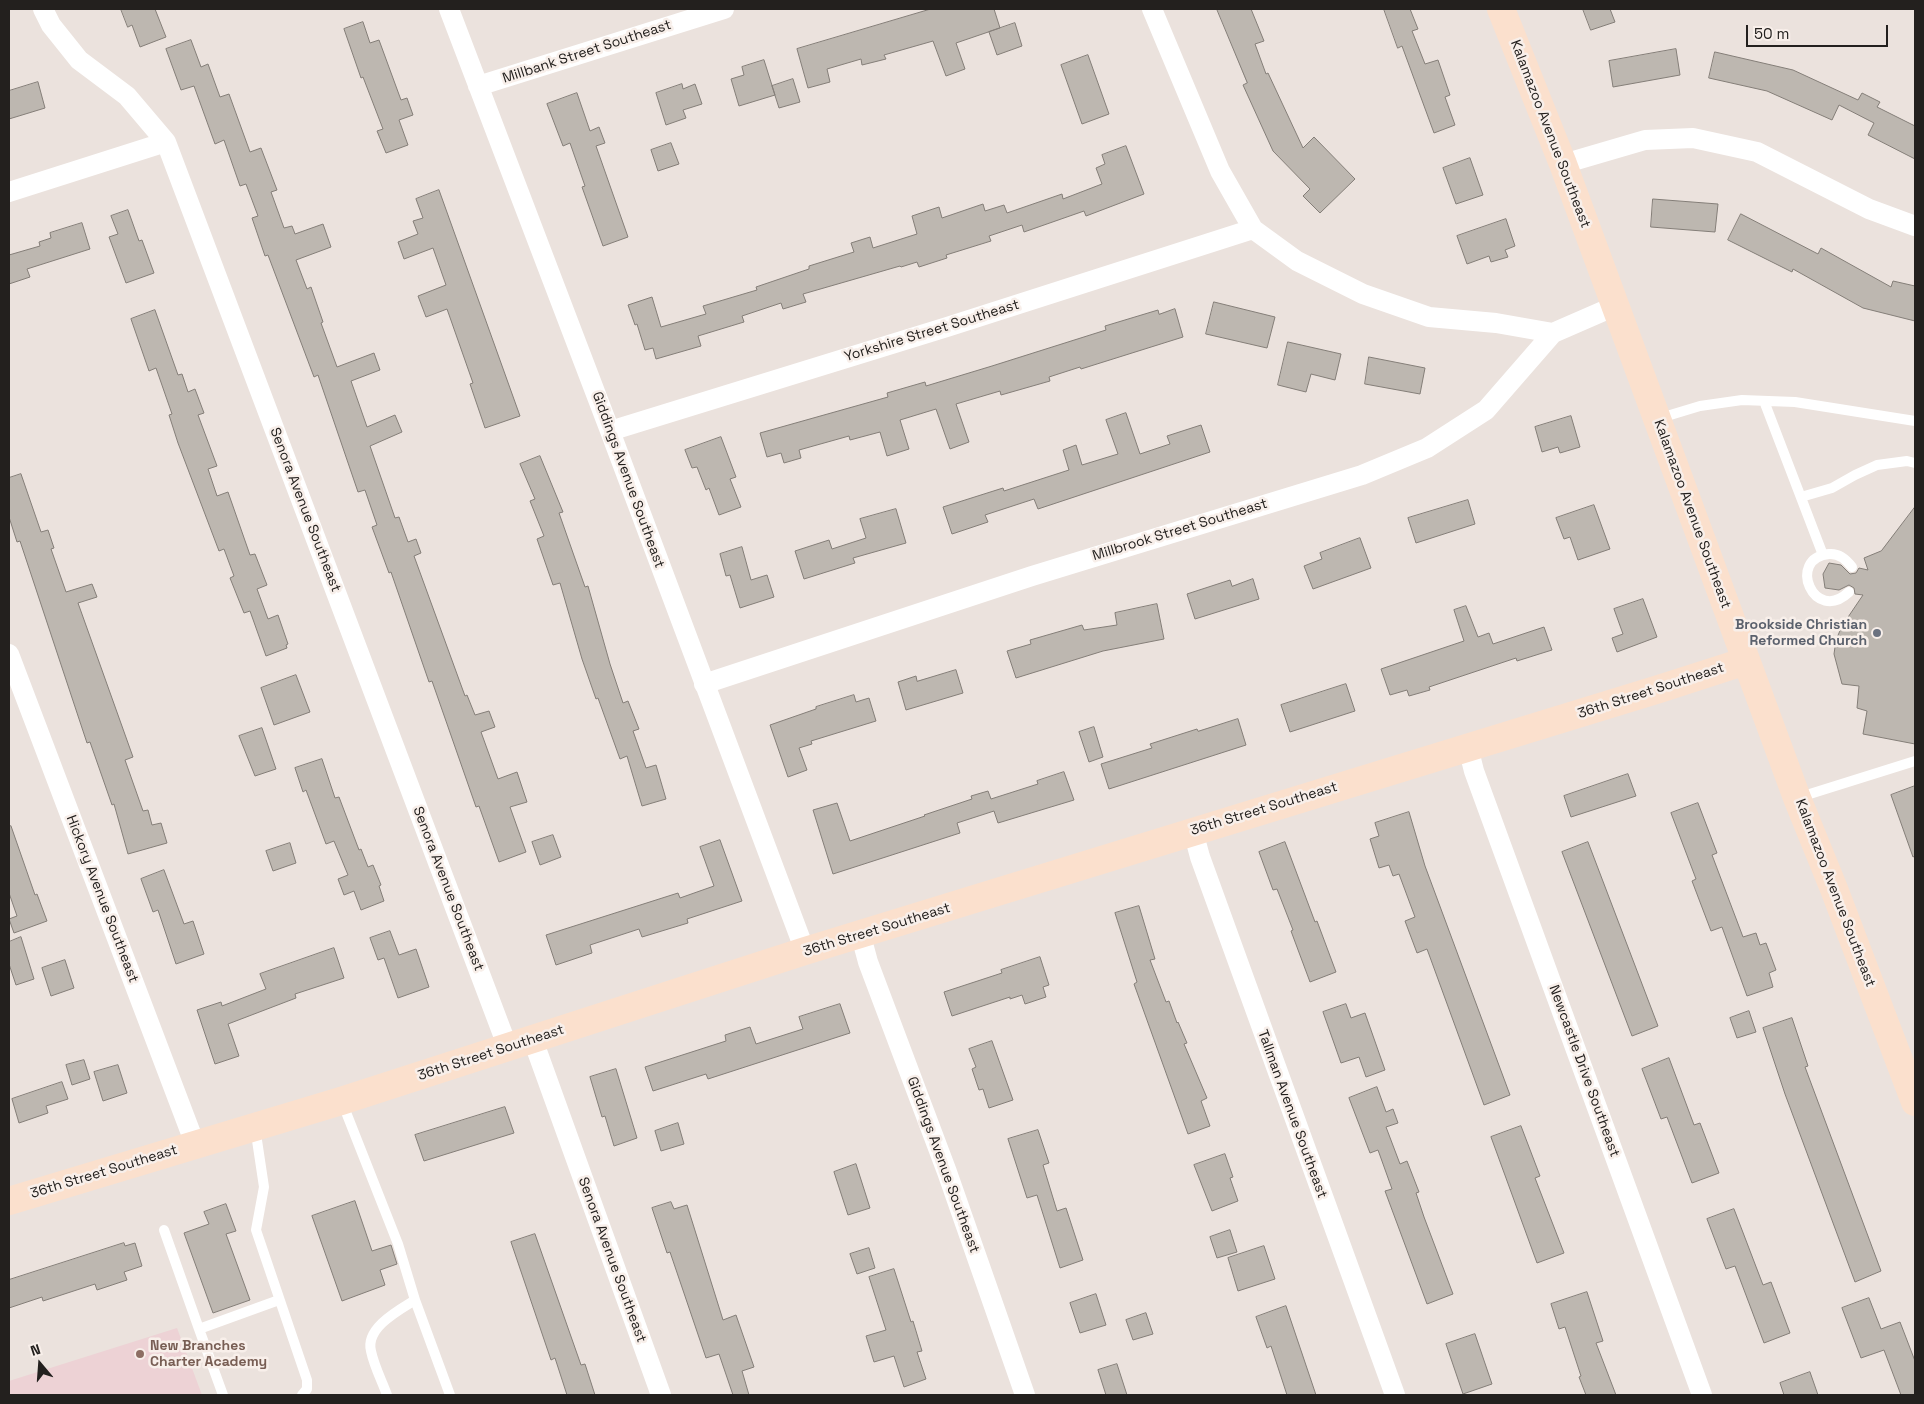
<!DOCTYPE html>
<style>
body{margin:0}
#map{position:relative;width:1924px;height:1404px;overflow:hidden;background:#ebe2dd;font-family:"Space Grotesk",sans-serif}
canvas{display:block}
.frame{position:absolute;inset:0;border:10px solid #23201e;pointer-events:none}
.north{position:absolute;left:15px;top:1339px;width:50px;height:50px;-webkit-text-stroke:4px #f8efea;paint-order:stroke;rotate:342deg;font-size:14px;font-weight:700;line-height:20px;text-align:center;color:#23201e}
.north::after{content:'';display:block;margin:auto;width:18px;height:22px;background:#23201e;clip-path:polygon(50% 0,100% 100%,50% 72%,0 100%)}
.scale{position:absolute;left:1746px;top:25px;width:142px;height:22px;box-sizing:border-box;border:2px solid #23201e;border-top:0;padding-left:6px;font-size:15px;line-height:18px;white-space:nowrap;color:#23201e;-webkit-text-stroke:4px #f8efea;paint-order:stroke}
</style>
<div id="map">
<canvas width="1924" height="1404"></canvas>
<div class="frame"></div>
<div class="north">N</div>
<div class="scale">50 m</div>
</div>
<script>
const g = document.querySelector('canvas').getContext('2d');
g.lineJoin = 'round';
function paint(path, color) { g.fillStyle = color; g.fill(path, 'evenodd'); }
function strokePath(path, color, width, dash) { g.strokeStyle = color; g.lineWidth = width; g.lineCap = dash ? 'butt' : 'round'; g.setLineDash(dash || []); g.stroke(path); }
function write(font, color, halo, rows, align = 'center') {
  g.font = font + ' "Space Grotesk",sans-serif'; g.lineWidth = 5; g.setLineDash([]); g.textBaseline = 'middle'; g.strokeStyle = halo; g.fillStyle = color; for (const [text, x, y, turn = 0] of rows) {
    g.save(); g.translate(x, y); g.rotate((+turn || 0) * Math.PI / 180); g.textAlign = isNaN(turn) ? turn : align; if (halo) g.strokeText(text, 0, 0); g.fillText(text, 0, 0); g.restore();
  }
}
paint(new Path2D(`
 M177,1328L202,1395H9V1381Z`), '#edd2d5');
const building = new Path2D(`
 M121,9H155L166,37L140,47L132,25L128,27Z
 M931,9H994L1000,28L956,43L965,69L946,76L933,41L884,55L886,59L862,65L861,59L827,69L830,82L808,88L797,49Z
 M1217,9H1251L1264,41L1255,44L1266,74L1268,73L1303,148L1314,137L1355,179L1320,213L1303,196L1310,189L1273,151L1243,85L1247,83Z
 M1384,9H1410L1418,29L1412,31L1425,64L1438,60L1450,95L1445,97L1455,125L1434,133L1402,46L1398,48Z
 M1583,9H1610L1615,22L1591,30Z
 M363,22L370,43L379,40L401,100L407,98L413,115L399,120L408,145L386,153L377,131L383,129L363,77L361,78L344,29Z
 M1015,23L1022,46L997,55L989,32Z
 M191,40L201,67L208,64L220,97L229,94L250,152L261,148L277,190L271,192L284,228L292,226L295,234L323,224L331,247L296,260L307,289L311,287L323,322L321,323L337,367L374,353L380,370L351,381L367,427L395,415L402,432L370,446L395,518L399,517L408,542L416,539L421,553L414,556L465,696L467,695L475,715L489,711L495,727L481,732L498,779L517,772L527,802L510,807L526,852L499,862L479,806L476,807L432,681L429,682L391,572L389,573L372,527L377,525L365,490L358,492L318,375L314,377L268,255L265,256L252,218L258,216L246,184L240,186L224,140L215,144L194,86L181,90L166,49Z
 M1676,49L1680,75L1613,87L1609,61Z
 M1715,52L1793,70L1858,100L1862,93L1880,102L1877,107L1915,126V159L1868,135L1874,123L1839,105L1832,120L1767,91L1709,78Z
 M1088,55L1109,114L1082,124L1061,65Z
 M764,60L775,95L739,106L731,79L744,75L742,67Z
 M793,79L800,102L779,108L772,86Z
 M38,82L45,108L9,119V91Z
 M682,84L683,89L695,84L702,104L683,110L686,118L666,125L656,93Z
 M577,93L590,131L599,127L605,143L596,146L628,237L603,246L582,187L585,186L570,143L563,146L547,104Z
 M671,143L679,164L658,171L651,150Z
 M1126,146L1144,194L1086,216L1084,211L1024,232L1022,225L989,236L991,241L946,255L947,258L919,267L917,262L901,267L900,266L803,294L806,302L783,309L781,303L742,316L744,322L698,336L701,346L656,359L653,348L645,350L637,324L635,325L628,305L652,297L661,327L706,314L703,306L757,290L756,287L809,269V266L854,252L851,243L870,237L873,248L917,234L912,216L939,207L942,218L983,204L985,211L1004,205L1007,213L1062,194L1063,199L1102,184L1096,168L1105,164L1102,155Z
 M1470,158L1483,195L1456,204L1443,168Z
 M439,190L520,416L485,428L470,384L473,383L447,309L426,317L418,296L446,285L433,248L404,259L398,242L418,234L413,221L423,218L416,199Z
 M1653,199L1718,204L1715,232L1651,227Z
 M128,210L139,241L142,240L154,273L126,283L109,237L118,234L111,216Z
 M1741,214L1818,254L1821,248L1891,287L1893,281L1915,286V321L1863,308L1793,269L1792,272L1728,240Z
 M1506,219L1515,246L1505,250L1508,257L1491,262L1489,256L1467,264L1457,236Z
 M82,223L90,249L27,269L30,277L9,284V255L40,246L39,242L51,238L50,233Z
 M1214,302L1275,317L1267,348L1206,334Z
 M1175,309L1183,337L1081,369L1080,367L1049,377L1050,381L1001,395L1000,391L956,404L969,442L950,449L936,409L900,420L909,449L887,456L880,432L850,440L849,436L799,450L801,458L784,463L781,453L767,457L760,433L888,397L887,393L925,382L926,386L992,366L1106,330L1105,326L1158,310L1159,314Z
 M155,310L178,375L182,374L188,392L195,389L204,413L198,415L217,466L208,469L217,496L228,492L250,555L255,554L267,585L257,589L268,619L278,615L288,644L286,645L287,648L266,656L250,611L244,613L230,578L234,576L224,549L219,551L178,443L169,415L172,414L156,368L149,371L131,319Z
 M1288,342L1341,354L1335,380L1311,374L1306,392L1278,385Z
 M1369,357L1425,368L1420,394L1365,384Z
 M1126,413L1140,454L1170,444L1167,436L1201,425L1210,452L1038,509L1034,499L985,515L988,522L952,534L943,507L1003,488L1004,491L1069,470L1063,450L1076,445L1082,465L1118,454L1106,420Z
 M1571,416L1580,447L1560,453L1558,447L1542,452L1535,427Z
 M721,437L736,477L730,479L741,507L719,515L709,488L706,490L697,467L692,468L685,450Z
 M540,456L563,512L559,513L585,587L588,586L610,664L623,703L628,701L639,729L633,731L646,768L656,765L666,799L642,806L627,756L620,759L598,698L596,699L582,659L560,583L553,585L537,539L544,536L530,501L535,499L520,464Z
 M21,474L41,532L48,530L54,548L51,549L66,592L92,584L97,597L78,603L133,757L125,760L143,811L148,810L152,825L161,823L167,843L128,854L114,804L112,805L90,742L87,743L20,541L17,542L9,517V478Z
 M1468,500L1475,524L1416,543L1408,518Z
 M1594,505L1610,549L1578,560L1570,537L1564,539L1556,518Z
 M1915,507V744L1863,734L1867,711L1857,708L1859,686L1842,684L1834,654L1836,640L1842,626L1863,595L1855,594L1854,588L1849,585L1839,590L1825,588L1823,574L1829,563L1841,565L1850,574L1856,573L1859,568L1868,570L1864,558L1881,551Z
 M896,509L906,543L853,558L855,563L804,579L795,551L829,540L832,549L866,538L860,519Z
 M1360,538L1371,568L1313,589L1304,566L1322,559L1320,553Z
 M742,547L751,580L767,575L774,597L740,608L730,575L726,576L720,554Z
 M1253,579L1259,599L1195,619L1187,594L1230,580L1232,586Z
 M1643,599L1657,637L1617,652L1612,638L1623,634L1614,609Z
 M1157,604L1164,639L1103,651L1016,678L1007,651L1031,644L1030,640L1082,625L1084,630L1117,625L1115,613Z
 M1466,606L1478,637L1489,633L1493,644L1544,627L1552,650L1517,661L1516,658L1429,687L1430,690L1409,696L1407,690L1390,695L1381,669L1464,641L1454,610Z
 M956,670L963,693L906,710L898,682L916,676L917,681Z
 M296,675L310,712L274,725L261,688Z
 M1346,684L1355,711L1290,732L1281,705Z
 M854,695L856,702L869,698L876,721L811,741L812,744L799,748L807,770L788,777L770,725L816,709V707Z
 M1238,719L1246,745L1109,789L1101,764L1152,748L1150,744L1197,729L1198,731Z
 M1094,727L1103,757L1089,762L1079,732Z
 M262,728L276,769L255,776L239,736Z
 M322,759L335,798L339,797L359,850L361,849L368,867L373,865L381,885L379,886L384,901L361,910L354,891L344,895L338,879L348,875L334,841L326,844L306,790L303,792L295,768Z
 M1064,772L1074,800L998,823L994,811L957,823L960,833L833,874L813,810L837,803L850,841L925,816L924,815L972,799L971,796L988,791L991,799L1038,784L1037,781Z
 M1628,774L1636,796L1571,817L1564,796Z
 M1915,786V856L1913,857L1891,795Z
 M1698,803L1717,853L1712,855L1743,937L1756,933L1760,945L1766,943L1776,970L1769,973L1773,987L1747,996L1722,927L1711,931L1692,881L1696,879L1671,813Z
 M1409,812L1425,866L1510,1095L1484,1105L1427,949L1417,953L1405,921L1415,917L1399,874L1393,876L1389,865L1379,868L1370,839L1379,836L1375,823Z
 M11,826L35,895L37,894L47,921L14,933L9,919L17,916L9,893V827Z
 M553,835L561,857L540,865L532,842Z
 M720,840L742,901L687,919L688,923L642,937L639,929L590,945L592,953L556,965L546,935L678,893L680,898L714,886L700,847Z
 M1285,842L1315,922L1317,921L1336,972L1310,982L1291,931L1293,930L1277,889L1273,890L1259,852Z
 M1588,842L1658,1026L1632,1036L1562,852Z
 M290,843L296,863L273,871L266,851Z
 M164,870L184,924L193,921L204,954L176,964L158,910L153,912L141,879Z
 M1139,906L1155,959L1150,960L1166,1002L1169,1001L1177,1023L1178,1022L1187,1043L1184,1044L1207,1098L1201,1101L1210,1126L1188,1134L1134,984L1137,982L1115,913Z
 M390,931L399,955L416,949L429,987L398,998L384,958L378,960L370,938Z
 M21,937L34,979L16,985L9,964V942Z
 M334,948L344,978L295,994L296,998L228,1024L239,1056L215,1064L197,1010L221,1002L222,1006L266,989L260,974Z
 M1040,957L1049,985L1043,987L1046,997L1025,1004L1022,995L1010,999V997L952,1016L944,992L1002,973L1001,970Z
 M65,960L74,988L51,996L42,968Z
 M840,1004L850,1033L708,1079L706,1074L653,1091L645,1067L726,1041L725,1035L750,1027L756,1044L803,1029L799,1017Z
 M1346,1004L1351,1018L1365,1013L1385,1070L1366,1077L1359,1057L1341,1063L1323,1012Z
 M1749,1011L1756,1032L1737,1038L1730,1018Z
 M1792,1018L1808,1066L1805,1067L1881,1271L1855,1282L1785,1094L1763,1028Z
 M992,1041L1013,1100L989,1108L983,1089L979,1090L972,1069L976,1067L969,1049Z
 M1669,1058L1694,1125L1700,1123L1719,1173L1692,1183L1667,1117L1661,1119L1642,1069Z
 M84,1060L90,1079L72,1085L66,1065Z
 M118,1065L127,1093L103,1101L94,1072Z
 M616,1069L637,1138L614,1146L605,1116L602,1117L590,1077Z
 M62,1082L68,1099L46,1106L48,1113L19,1123L12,1099Z
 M1377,1087L1386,1112L1393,1109L1398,1123L1386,1127L1400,1164L1407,1161L1419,1192L1416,1193L1424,1217L1453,1294L1427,1304L1385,1191L1392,1189L1378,1150L1370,1153L1349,1098Z
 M505,1107L514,1133L424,1161L415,1135Z
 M678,1123L684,1144L661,1151L655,1131Z
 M1521,1126L1540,1176L1535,1178L1564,1253L1537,1263L1491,1137Z
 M1038,1130L1049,1163L1043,1165L1057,1211L1066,1208L1083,1260L1060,1268L1037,1195L1027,1198L1008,1139Z
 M1225,1154L1233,1177L1230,1178L1238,1201L1212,1211L1194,1165Z
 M856,1164L870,1208L848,1215L834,1172Z
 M355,1201L372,1251L391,1245L397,1264L380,1270L385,1285L342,1301L312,1216Z
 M671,1202L674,1209L687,1205L723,1320L736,1315L754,1367L742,1371L749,1395H733L719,1354L706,1358L670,1252L667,1253L652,1208Z
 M226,1204L236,1231L226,1234L250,1300L213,1313L184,1233L209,1224L204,1212Z
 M1734,1209L1763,1285L1771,1282L1790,1333L1764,1343L1735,1266L1726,1269L1707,1219Z
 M1230,1230L1237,1252L1217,1258L1210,1237Z
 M535,1234L581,1365L585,1364L595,1395H567L555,1358L551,1360L511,1242Z
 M124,1243L125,1246L135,1243L142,1266L124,1272L127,1280L97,1290L95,1284L43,1301L42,1297L9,1308V1280Z
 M1264,1246L1275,1279L1238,1291L1228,1258Z
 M869,1248L875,1268L857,1274L850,1254Z
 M894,1269L911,1322L913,1321L922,1351L917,1352L926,1379L904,1387L894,1356L874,1362L866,1336L886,1330L869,1277Z
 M1587,1292L1603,1341L1596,1343L1616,1395H1586L1579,1377L1581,1376L1565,1327L1559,1329L1551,1304Z
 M1096,1294L1106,1325L1080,1333L1070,1303Z
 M1869,1298L1881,1329L1900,1322L1915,1361V1395H1901L1884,1350L1861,1358L1842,1308Z
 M1286,1306L1316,1395H1287L1271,1346L1267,1348L1256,1317Z
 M1146,1313L1153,1334L1133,1340L1126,1320Z
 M1475,1334L1492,1384L1463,1394L1446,1344Z
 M1117,1364L1127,1395H1106L1098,1370Z
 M1810,1372L1818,1395H1784L1780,1383Z`);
paint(building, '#bdb7b0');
strokePath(building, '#847e78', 1);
strokePath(new Path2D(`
 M1764,401L1823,555
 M1657,419L1700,406L1742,400L1795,402L1915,421
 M1801,497L1832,488L1855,475L1877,465L1907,461L1915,463
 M1849,592C1814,625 1786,558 1829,554C1839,553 1846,559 1852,567
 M1797,798L1915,761
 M342,1102L398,1244L415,1300L450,1395
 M255,1127L264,1187L256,1230L307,1380V1389L302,1395
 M164,1230L199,1329
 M223,1395L199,1329L279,1300
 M387,1395C382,1381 374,1366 371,1351C365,1328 399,1310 415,1300`), '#fff', 10);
strokePath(new Path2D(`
 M43,9L51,25L79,60L127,96L166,142L508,1048
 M449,9L610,431L805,951
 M1152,9L1220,171L1253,229L1297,261L1363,294L1429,317L1496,323L1553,333
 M478,86L724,9
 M1563,164L1645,140L1693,138L1757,152L1869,209L1915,226
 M9,192L166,142
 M610,431L947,327L1253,229
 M9,654L195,1144
 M704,684L1032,576L1362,475L1427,448L1486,410L1553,333L1615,306
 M1468,747L1474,771L1702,1395
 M1193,831L1200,857L1395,1395
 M861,936L868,962L947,1172L1025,1395
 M533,1040L661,1395`), '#fff', 20);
strokePath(new Path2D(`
 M1501,9L1563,164L1797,798L1834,889L1915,1102
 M9,1201L341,1101L805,951L1659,689L1746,661`), '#fbe0cd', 28);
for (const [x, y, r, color] of [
 [1877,633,5,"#6b7280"],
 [140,1354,5,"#8d6e63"]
]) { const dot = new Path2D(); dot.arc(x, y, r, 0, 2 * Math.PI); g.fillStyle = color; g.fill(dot); strokePath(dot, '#f8efea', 2); }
write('14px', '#23201e', '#f8efea', [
 ["Millbank Street Southeast",587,52,-18],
 ["Kalamazoo Avenue Southeast",1550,134,69],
 ["Yorkshire Street Southeast",932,331,-17],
 ["Giddings Avenue Southeast",628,480,70],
 ["Senora Avenue Southeast",305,510,69],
 ["Kalamazoo Avenue Southeast",1692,514,70],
 ["Millbrook Street Southeast",1180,530,-17],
 ["36th Street Southeast",1651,691,-18],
 ["36th Street Southeast",1264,809,-17],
 ["Senora Avenue Southeast",448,889,69],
 ["Kalamazoo Avenue Southeast",1835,893,69],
 ["Hickory Avenue Southeast",102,899,69],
 ["36th Street Southeast",877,930,-17],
 ["36th Street Southeast",491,1053,-18],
 ["Newcastle Drive Southeast",1584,1071,70],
 ["Tallman Avenue Southeast",1292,1114,70],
 ["Giddings Avenue Southeast",943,1165,70],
 ["36th Street Southeast",104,1172,-17],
 ["Senora Avenue Southeast",612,1260,70]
]);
write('bold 14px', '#5b616d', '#f8efea', [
 ["Brookside Christian",1867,625],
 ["Reformed Church",1867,641]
], 'right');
write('bold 14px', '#785e54', '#f8efea', [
 ["New Branches",150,1346],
 ["Charter Academy",150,1362]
], 'left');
</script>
